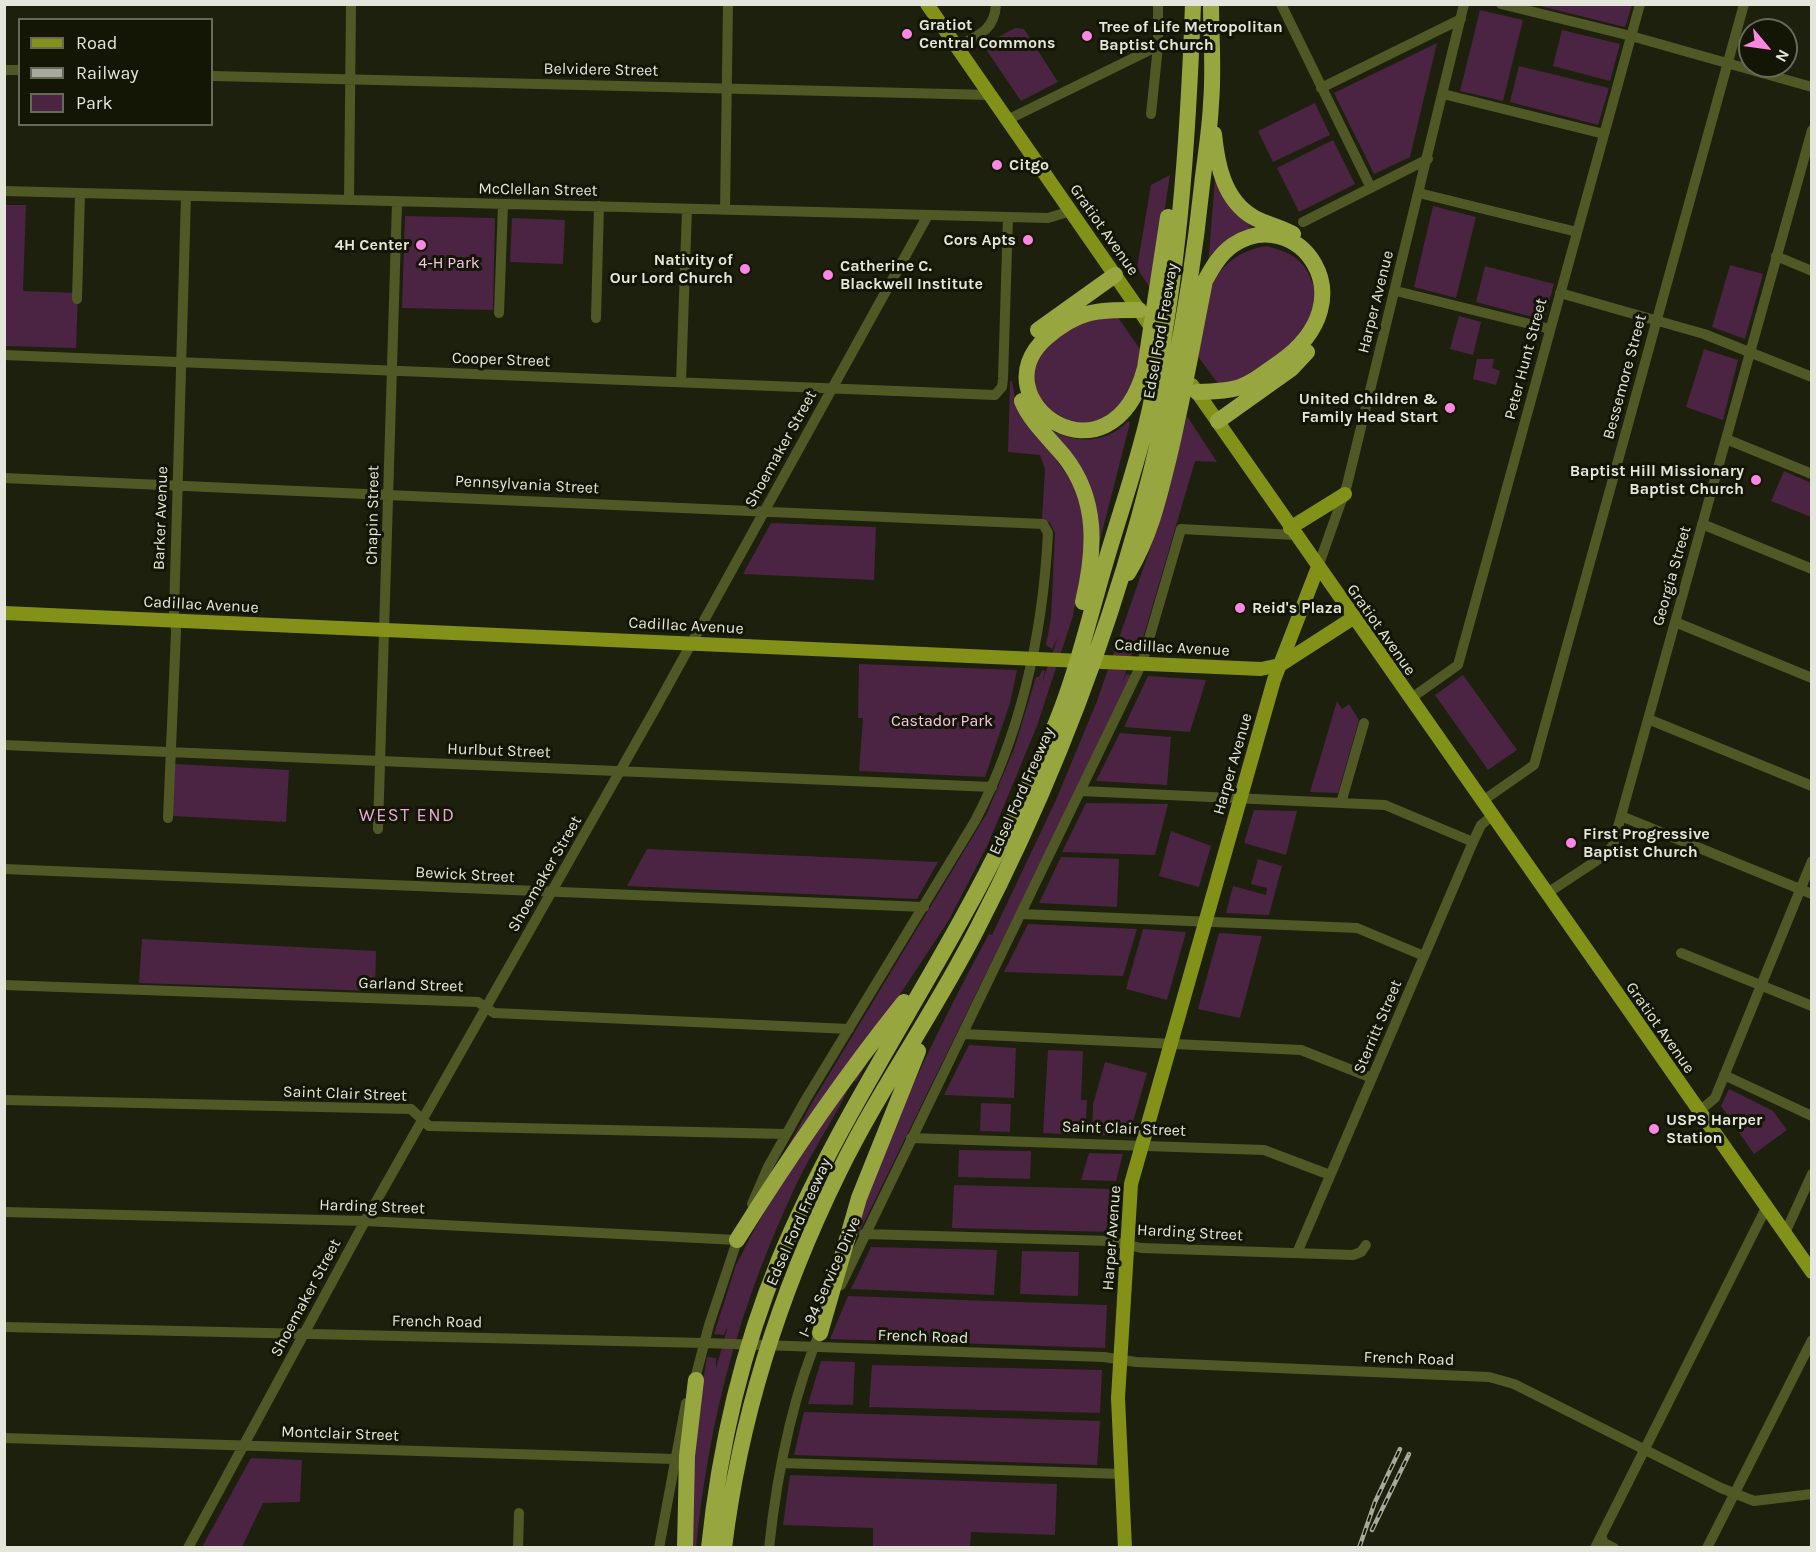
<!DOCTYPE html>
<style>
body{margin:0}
#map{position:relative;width:1816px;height:1552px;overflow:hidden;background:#1d200d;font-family:Karla,sans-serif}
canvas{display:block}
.frame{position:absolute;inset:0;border:6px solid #e4e6db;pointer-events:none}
.legend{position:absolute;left:18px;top:18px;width:195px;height:108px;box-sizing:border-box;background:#141605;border:2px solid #67695b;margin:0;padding:8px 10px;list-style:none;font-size:18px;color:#e4e6db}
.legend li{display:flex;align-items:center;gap:12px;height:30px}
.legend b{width:30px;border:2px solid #67695b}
.north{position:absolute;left:1738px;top:18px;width:60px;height:60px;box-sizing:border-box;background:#141605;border:2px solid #67695b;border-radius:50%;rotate:119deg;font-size:16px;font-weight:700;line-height:24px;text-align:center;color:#e4e6db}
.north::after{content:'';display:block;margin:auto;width:21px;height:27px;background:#fc86e3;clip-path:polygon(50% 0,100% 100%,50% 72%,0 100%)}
</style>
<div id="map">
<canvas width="1816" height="1552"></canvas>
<div class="frame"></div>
<ul class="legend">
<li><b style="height:8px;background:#849118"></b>Road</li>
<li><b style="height:8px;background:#a7a99c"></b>Railway</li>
<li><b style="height:16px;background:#4a2442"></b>Park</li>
</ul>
<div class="north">N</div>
</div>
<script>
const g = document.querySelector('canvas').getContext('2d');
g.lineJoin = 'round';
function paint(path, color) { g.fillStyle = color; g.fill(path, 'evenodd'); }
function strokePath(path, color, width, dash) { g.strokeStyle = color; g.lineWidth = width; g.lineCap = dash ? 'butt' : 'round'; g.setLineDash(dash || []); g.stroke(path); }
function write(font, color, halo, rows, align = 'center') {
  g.font = font + ' Karla,sans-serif'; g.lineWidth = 6; g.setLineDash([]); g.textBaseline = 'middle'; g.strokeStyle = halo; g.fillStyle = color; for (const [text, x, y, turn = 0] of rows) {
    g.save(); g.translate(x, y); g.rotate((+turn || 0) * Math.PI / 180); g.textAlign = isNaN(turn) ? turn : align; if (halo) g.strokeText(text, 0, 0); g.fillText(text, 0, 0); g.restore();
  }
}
paint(new Path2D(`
 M1536,5H1632L1625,27Z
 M1480,10L1523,20L1503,101L1460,91Z
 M1015,28L1024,29L1058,82L1021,101L983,45Z
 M1562,30L1620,44L1610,81L1553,66Z
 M1437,43L1410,157L1374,174L1334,93Z
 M1519,66L1609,88L1598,125L1510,102Z
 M1315,103L1330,135L1273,162L1258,131Z
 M1333,140L1355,184L1299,212L1277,168Z
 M1170,175L1152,291L1137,268L1151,185Z
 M1215,179L1254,227L1246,225L1268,236L1208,266Z
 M5,205H26L23,291L78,293L76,348L5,346Z
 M1433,206L1476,217L1456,298L1414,287Z
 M405,216L495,218L493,310L402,308Z
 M512,218L565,220L563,264L510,262Z
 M1267,246C1304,256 1308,267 1319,302L1302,338L1231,389L1223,390L1196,354C1206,303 1207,256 1267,246Z
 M1730,265L1763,274L1745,339L1712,327Z
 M1485,266L1554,284L1544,320L1476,302Z
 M1110,306L1142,352L1125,406L1084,428L1043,407C1040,398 1033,385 1034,376C1034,339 1084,321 1110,306Z
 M1459,316L1481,322L1473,355L1450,349Z
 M1704,349L1738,360L1723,420L1686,407Z
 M1477,359H1494L1492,368L1500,371L1496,385L1473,379Z
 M1010,381H1012L1016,403L1075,486L1088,535L1073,616L1037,726L988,844L949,920L870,1040L781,1159L813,1101L987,813L1014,749L1036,677H1039L1042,670L1045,671L1042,683L1058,637L1052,649L1046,645L1051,618L1055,533L1050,523L1042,519L1045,469L1040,455L1008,452Z
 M1187,416L1217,462L1195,461L1139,652L1135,651L1137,640L1121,686L1126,674L1132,675L848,1255C882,1142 933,1038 989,934L992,935L1056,800L1097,701L1159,523Z
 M1128,421L1130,423L1098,548L1053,431C1079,444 1107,443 1128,421Z
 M1784,471L1811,483V517L1771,501Z
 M771,523L876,527L874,580L743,574Z
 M859,664L1017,670L1010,703L985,777L859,771L863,718H858Z
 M1463,675L1517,750L1488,770L1435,695Z
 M1148,676L1206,680L1190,732L1124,727Z
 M1337,701L1342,709L1349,704L1359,720L1338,793L1310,792Z
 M1120,733L1171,737L1167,785L1096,781Z
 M175,764L289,770L286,822L172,816Z
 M1086,803L1168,804L1155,855L1062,852Z
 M1254,810L1297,811L1286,855L1244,843Z
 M1171,831L1211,846L1199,887L1159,876Z
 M647,849L938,862L917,899L627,886Z
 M1061,857L1119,859L1117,907L1039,903Z
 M1258,859L1282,866L1269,915L1226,913L1233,886L1266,895L1267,888L1251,884Z
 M1028,924L1137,929L1123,976L1004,972Z
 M1143,929L1186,932L1167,1000L1126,989Z
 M1219,933L1262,936L1240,1018L1198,1009Z
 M142,939L376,951L375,991L139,983Z
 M969,1045L1016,1048L1014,1098L944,1095Z
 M1048,1050L1083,1051L1081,1100H1087L1085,1135L1043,1133Z
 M869,1054L871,1056L856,1082L853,1080C836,1116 813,1149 796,1185C739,1307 710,1414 696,1547L685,1548L695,1428L707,1357L716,1358V1368L728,1326L724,1335L714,1334L736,1265L753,1232L785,1176Z
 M1105,1062L1147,1073L1129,1136L1092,1135L1093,1104Z
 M1729,1089L1773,1111L1787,1130L1754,1154L1721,1106Z
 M981,1103L1011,1104L1010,1132L980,1131Z
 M959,1150L1031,1151L1030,1179L958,1177Z
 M1089,1153L1123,1154L1116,1181L1081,1180Z
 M954,1185L1113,1189L1111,1232L952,1228Z
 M871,1247L997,1250L994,1295L851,1289Z
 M1022,1251L1079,1252L1078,1296L1020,1294Z
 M848,1296L1107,1305L1105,1348L830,1339Z
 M821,1361L855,1362L853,1405L808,1404Z
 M872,1365L1102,1370L1100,1413L869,1407Z
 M804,1412L1100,1421L1097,1465L794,1455Z
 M251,1458L302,1460L300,1502L263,1503L242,1547H202Z
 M790,1475L1057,1484L1055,1535L971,1532L970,1547H873V1528L783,1525Z`), '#4a2442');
strokePath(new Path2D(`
 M1281,4L1371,188
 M1501,4L1631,36L1812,87
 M956,47C977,36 995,31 996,4
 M4,70H20
 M212,76L990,95
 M1321,88L1461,19
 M1443,94L1604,134
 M1151,114L1158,46V4
 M1007,120L1158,46
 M4,191L1048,218L1071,211
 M1419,193L1577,232
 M349,200L351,4
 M725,210L728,4
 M1303,222L1428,159
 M1776,256L1812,271
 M1396,291L1550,329
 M1560,293L1704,334L1812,377
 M77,299L80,193
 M499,313L503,204
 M596,318L599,206
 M4,355L995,395L1002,387L1003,379L1008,217
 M681,382L687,209
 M1726,439L1812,474
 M4,478L1043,524L1048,533C1043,632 1021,733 975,821L806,1099L768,1167L752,1204
 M1702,524L1812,569
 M1318,567L1347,485L1464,4
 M1675,622L1812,678
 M1410,699L1458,665L1640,4
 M1648,719L1812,786
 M4,745L992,787
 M1081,791L1385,805L1473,842
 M1481,802L1534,765L1744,4
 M1341,803L1364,723
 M1621,816L1812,894
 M168,818L176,631L174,613L186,196
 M378,829L397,202
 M4,869L924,907
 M1546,894L1605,855L1613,845L1812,130
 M1021,914L1357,928L1424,956
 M1681,953L1812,1006
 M4,985L478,1002L494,1013L849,1029
 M963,1034L1301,1050L1372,1078
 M1724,1075L1812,1116
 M4,1100L411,1109L429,1126L786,1134
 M1698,1112L1715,1098L1812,861
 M911,1138L1264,1150L1330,1175
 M4,1212L365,1221L737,1240
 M1785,1233L1812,1174
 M864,1234L1111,1241L1141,1248L1353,1255L1361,1252L1366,1245
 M1297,1253L1473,842L1481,825L1492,816
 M841,1285L1142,663L1181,529L1295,535
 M4,1327L705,1343L1104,1357L1136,1362L1489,1377L1514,1384L1721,1488L1754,1501L1812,1494
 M694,1383L709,1325L739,1235
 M4,1438L674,1459
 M782,1463L1122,1474
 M1601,1536L1604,1543L1614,1548
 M188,1548L365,1221L654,711L928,215
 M518,1548L519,1513
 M659,1548L686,1403
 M769,1548C777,1473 792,1396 822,1327
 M1595,1548L1766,1208
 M1707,1548L1812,1340`), '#505826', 10);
strokePath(new Path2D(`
 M927,4L1155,333
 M1192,385L1812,1272
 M1290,528L1345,494
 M4,613L1261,669L1280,665L1353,618
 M1125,1548L1118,1398L1131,1184L1274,680L1318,567`), '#849118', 14);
strokePath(new Path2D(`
 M1214,134C1217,165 1224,200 1253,217C1266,224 1280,227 1293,234
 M1139,310C1098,310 1079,309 1046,338C977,400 1111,494 1145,368L1168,217
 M1038,330L1115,275
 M1022,401C1030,421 1050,439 1064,456C1099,500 1095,551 1083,602
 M1218,421L1291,369L1307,352
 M1128,573C1150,537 1159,498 1169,457C1183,399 1193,340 1205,281C1212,268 1220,254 1233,245C1296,203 1371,298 1280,362C1243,388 1243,391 1197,392
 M737,1240C789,1157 843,1078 904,1002
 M820,1333L859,1198L918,1051
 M685,1548L687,1456L696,1380
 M709,1548C719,1451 742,1350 779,1260C829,1138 902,1028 965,913C997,856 1025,795 1051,735C1074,683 1087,626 1103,571C1118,518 1137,466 1149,413C1179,279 1188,141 1193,4
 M724,1548C740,1416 781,1290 839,1172C880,1088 935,1012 977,929C1097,697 1175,445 1202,185C1205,158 1210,130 1211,103C1214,71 1211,37 1211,4`), '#98a640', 16);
const rail = new Path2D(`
 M1372,1530L1409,1454
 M1359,1548L1375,1502L1400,1449`);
strokePath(rail, '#a7a99c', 4.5);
strokePath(rail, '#141605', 2, [7]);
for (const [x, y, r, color] of [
 [907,34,6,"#fc86e3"],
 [1087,36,6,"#fc86e3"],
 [997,165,6,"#fc86e3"],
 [1028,240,6,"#fc86e3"],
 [421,245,6,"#fc86e3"],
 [745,269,6,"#fc86e3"],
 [828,275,6,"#fc86e3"],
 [1450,408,6,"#fc86e3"],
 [1756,480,6,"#fc86e3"],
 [1240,608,6,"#fc86e3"],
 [1571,843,6,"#fc86e3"],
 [1654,1129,6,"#fc86e3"]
]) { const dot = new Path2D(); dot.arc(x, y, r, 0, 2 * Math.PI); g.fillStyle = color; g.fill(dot); strokePath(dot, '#141605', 2); }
write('bold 16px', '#e4e6db', '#141605', [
 ["Gratiot",919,25],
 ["Central Commons",919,43],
 ["Tree of Life Metropolitan",1099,27],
 ["Baptist Church",1099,45],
 ["Citgo",1009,165],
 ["Cors Apts",1016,240,"right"],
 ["4H Center",409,245,"right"],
 ["Nativity of",733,260,"right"],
 ["Our Lord Church",733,278,"right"],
 ["Catherine C.",840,266],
 ["Blackwell Institute",840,284],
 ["United Children &",1438,399,"right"],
 ["Family Head Start",1438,417,"right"],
 ["Baptist Hill Missionary",1744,471,"right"],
 ["Baptist Church",1744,489,"right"],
 ["Reid's Plaza",1252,608],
 ["First Progressive",1583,834],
 ["Baptist Church",1583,852],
 ["USPS Harper",1666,1120],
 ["Station",1666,1138]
], 'left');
write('16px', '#e4e6db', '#141605', [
 ["Belvidere Street",601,70,1],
 ["McClellan Street",538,190,1],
 ["Gratiot Avenue",1104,230,55],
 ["Harper Avenue",1376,302,-76],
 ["Edsel Ford Freeway",1161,331,-80],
 ["Peter Hunt Street",1526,359,-75],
 ["Cooper Street",501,360,2],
 ["Bessemore Street",1625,377,-75],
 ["Shoemaker Street",781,449,-61],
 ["Pennsylvania Street",527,485,3],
 ["Chapin Street",373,515,-89],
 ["Barker Avenue",161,518,-88],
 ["Georgia Street",1672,576,-74],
 ["Cadillac Avenue",201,605,3],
 ["Cadillac Avenue",686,626,3],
 ["Gratiot Avenue",1381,630,55],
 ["Cadillac Avenue",1172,648,3],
 ["Hurlbut Street",499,751,2],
 ["Harper Avenue",1233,764,-74],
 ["Edsel Ford Freeway",1022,791,-66],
 ["Shoemaker Street",545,874,-60],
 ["Bewick Street",465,875,3],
 ["Garland Street",411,985,2],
 ["Sterritt Street",1378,1027,-67],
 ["Gratiot Avenue",1660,1028,55],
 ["Saint Clair Street",345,1094,2],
 ["Saint Clair Street",1124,1129,2],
 ["Harding Street",372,1207,2],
 ["Edsel Ford Freeway",799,1222,-66],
 ["Harding Street",1190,1233,3],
 ["Harper Avenue",1112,1238,-86],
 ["I- 94 Service Drive",830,1277,-66],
 ["Shoemaker Street",306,1298,-62],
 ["French Road",437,1322,1],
 ["French Road",923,1337,2],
 ["French Road",1409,1359,2],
 ["Montclair Street",340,1434,2]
]);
write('16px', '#fac5ec', '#141605', [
 ["4-H Park",449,263],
 ["Castador Park",942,721]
]);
g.letterSpacing = '1.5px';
write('18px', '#eba9da', '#141605', [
 ["WEST END",407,816]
]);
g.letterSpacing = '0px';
</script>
